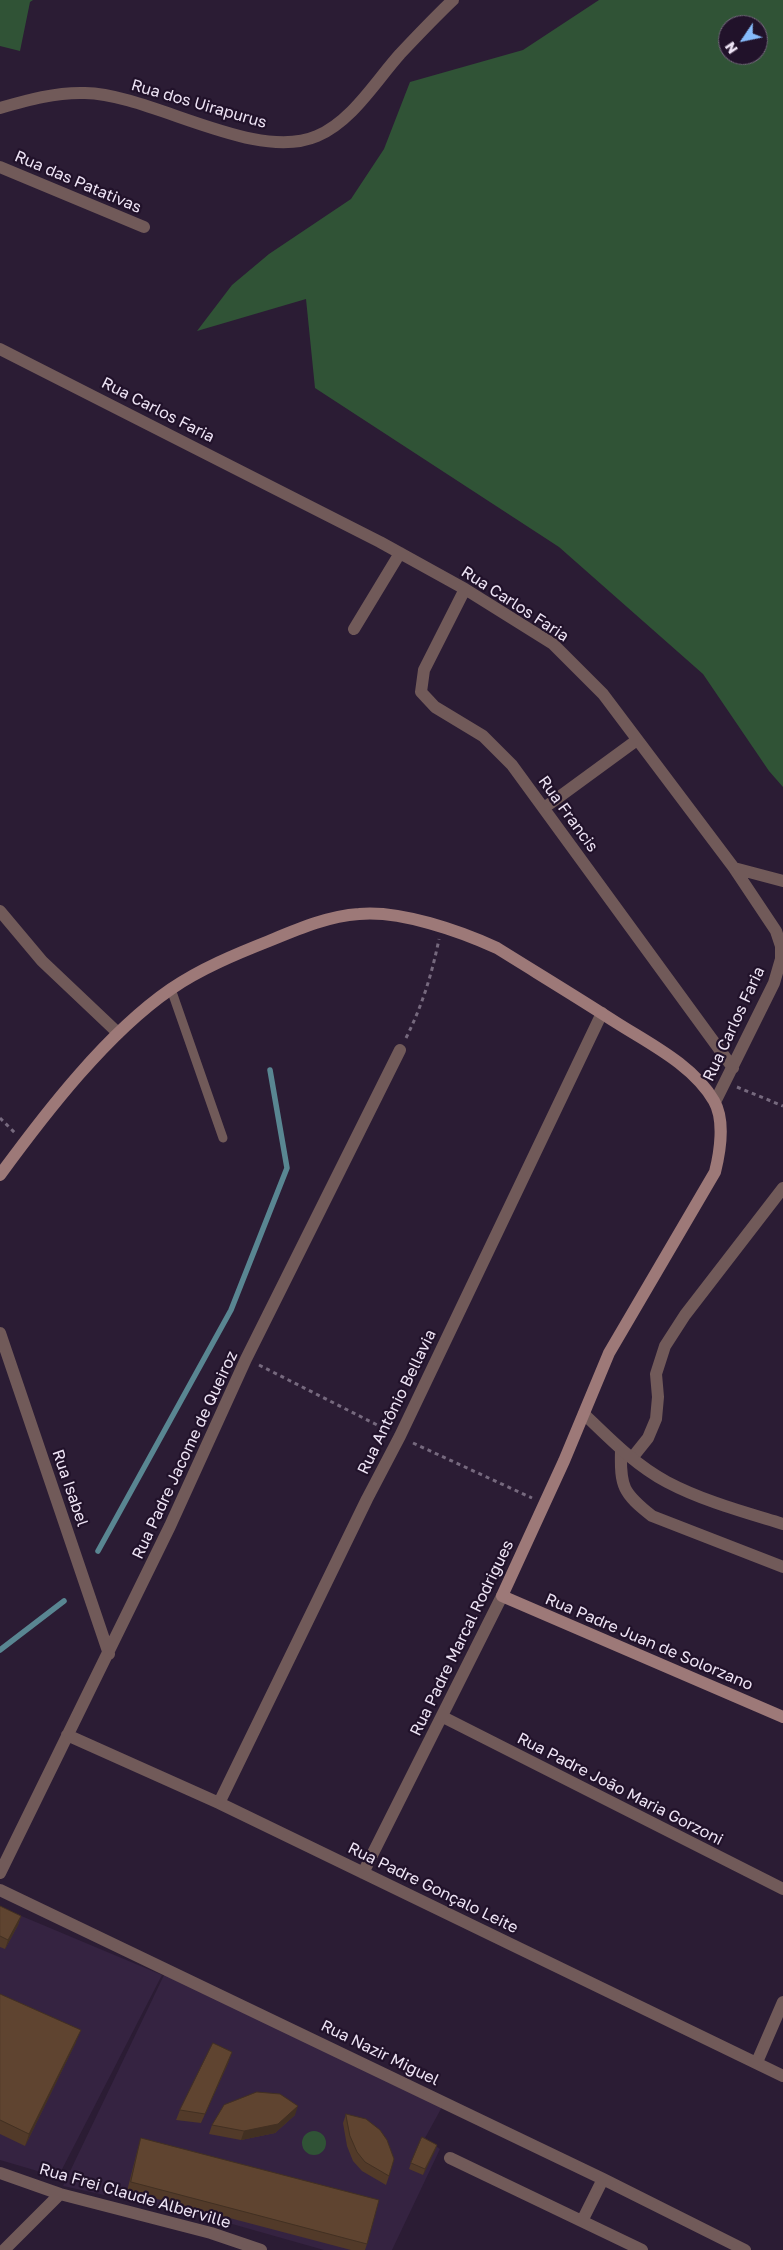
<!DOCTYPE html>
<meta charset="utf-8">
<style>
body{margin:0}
#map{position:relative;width:783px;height:2250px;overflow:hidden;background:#2b1c34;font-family:"Golos Text",sans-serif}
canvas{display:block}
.north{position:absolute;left:718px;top:15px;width:50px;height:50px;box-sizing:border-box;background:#21122a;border:1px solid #73667b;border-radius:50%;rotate:236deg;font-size:14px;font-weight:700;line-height:20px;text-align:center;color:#eee4f5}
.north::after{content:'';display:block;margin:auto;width:18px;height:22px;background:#86bbfb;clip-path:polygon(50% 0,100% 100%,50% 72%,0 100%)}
</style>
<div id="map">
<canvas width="783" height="2250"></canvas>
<div class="north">N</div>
</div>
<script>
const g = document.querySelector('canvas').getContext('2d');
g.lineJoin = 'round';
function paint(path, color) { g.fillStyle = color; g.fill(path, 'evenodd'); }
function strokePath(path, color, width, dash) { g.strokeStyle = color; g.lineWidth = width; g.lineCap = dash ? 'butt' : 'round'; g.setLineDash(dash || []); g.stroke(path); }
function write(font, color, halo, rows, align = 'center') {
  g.font = font + ' "Golos Text",sans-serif'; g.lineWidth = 4.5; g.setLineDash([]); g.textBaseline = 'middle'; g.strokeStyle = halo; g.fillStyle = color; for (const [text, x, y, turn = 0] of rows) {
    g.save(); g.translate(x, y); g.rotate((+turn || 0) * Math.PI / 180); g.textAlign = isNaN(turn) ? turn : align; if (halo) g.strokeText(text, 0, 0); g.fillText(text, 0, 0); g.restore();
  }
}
paint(new Path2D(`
 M0,1907L162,1975L58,2177L0,2160Z
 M165,1973L442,2107L425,2138L440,2149L392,2250H324L211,2218L63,2186Z`), '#352341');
paint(new Path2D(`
 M0,0H33L30,2L20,51L0,46Z
 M599,0H783V787L769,771L703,674L559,547L315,388L306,299L197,331L232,285L269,254L351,199L384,149L410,82L523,50ZM728,25H758V55H728Z
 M302 2143a12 12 0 1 1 24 0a12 12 0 1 1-24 0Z`), '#305336');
strokePath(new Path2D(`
 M98,1551L231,1310L287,1168L270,1070
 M0,1650L64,1601`), '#598692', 5.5);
strokePath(new Path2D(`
 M406,1038C422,1006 432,974 439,939
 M737,1087L783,1106
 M0,1118L15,1133
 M259,1365L387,1430
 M413,1443L532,1498`), '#76697e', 3, [4, 4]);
strokePath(new Path2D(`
 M171,989L223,1138`), '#715a59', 9);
strokePath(new Path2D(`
 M0,108C28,100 56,92 85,93C151,94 255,163 317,136C352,121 375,82 400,54C417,36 434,18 453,0
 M0,167L144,227
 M0,349L380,542L465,589L553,644L603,694L734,868L776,931L781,946V959L774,983L715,1102
 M465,589L424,670L421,692L435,707L483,736L512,765L733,1068
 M354,629L400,553
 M544,808L637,740
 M734,868L783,881
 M0,911L42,961L118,1033
 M0,1333L109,1654
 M621,1450C620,1487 623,1493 652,1516L783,1567
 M632,1458L648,1438L656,1419L658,1397L656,1374L665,1346L685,1315L783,1188
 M443,1717L783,1889
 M67,1735L219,1803L783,2076
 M219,1803L367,1499L400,1436L602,1013
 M0,1873L170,1526L246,1359L400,1050
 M363,1873L502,1596
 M0,1890L603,2179L745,2250
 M757,2062L783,2002
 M450,2158L642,2250
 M0,2173L60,2194L211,2233L261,2250
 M582,2221L603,2179
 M4,2250L60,2194`), '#715a59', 12);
strokePath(new Path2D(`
 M584,1414C609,1438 635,1465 667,1482C703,1501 744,1512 783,1524`), '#715a59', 12);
strokePath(new Path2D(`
 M0,1175C46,1112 107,1033 171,989C200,969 236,954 269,941C298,929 328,916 359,914C400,910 460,931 497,948C537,973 577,997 617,1023C650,1044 693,1065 714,1101C725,1120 720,1152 715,1172L609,1353L564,1461L502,1596L783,1717`), '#9d7978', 12);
paint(new Path2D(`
 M0,1906L21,1916L18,1925L5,1949L0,1947Z
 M0,1994L76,2042L25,2146L0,2134Z
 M229,2061L201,2123L176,2120L180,2110Z
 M346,2114L389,2176L386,2185L362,2171L353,2161L347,2146L343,2123Z
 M295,2115L275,2133L241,2140L209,2134L212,2125Z
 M141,2138L367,2244L365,2250H351L127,2191L138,2148Z
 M437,2145L423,2175L409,2169L411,2163Z`), '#523a29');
paint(new Path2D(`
 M21,1916L18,1925L5,1949L8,1940Z
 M81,2030L76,2042L25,2146L29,2134Z
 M232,2052L229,2061L201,2123L205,2114Z
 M298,2106L295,2115L275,2133L241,2140L244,2131Z
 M437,2145L435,2151L423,2175L425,2169Z`), '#423022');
const building = new Path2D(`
 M0,1906L21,1916L8,1940L0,1936Z
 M0,1994L81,2030L29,2134L0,2120Z
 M213,2043L232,2052L205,2114L180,2110Z
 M257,2092L280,2094L298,2106L278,2124L244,2131L212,2125L224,2105Z
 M346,2114L366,2119L380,2130L387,2140L394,2159L389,2176L365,2162L357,2152L350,2136Z
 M422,2137L437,2145L425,2169L411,2163Z
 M141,2138L379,2200L367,2244L131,2182Z`);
paint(building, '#5f4430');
strokePath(building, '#423022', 1);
write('16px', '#eee4f5', '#21122a', [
 ["Rua dos Uirapurus",199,104,16],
 ["Rua das Patativas",78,182,23],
 ["Rua Carlos Faria",158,410,27],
 ["Rua Carlos Faria",515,604,33],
 ["Rua Francis",568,814,54],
 ["Rua Carlos Faria",734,1024,-65],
 ["Rua Antônio Bellavia",397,1402,-64],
 ["Rua Padre Jacome de Queiroz",185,1455,-65],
 ["Rua Isabel",70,1488,71],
 ["Rua Padre Marcal Rodrigues",462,1638,-64],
 ["Rua Padre Juan de Solorzano",649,1642,23],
 ["Rua Padre João Maria Gorzoni",620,1789,27],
 ["Rua Padre Gonçalo Leite",433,1888,26],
 ["Rua Nazir Miguel",380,2053,26],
 ["Rua Frei Claude Alberville",135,2196,16]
]);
</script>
